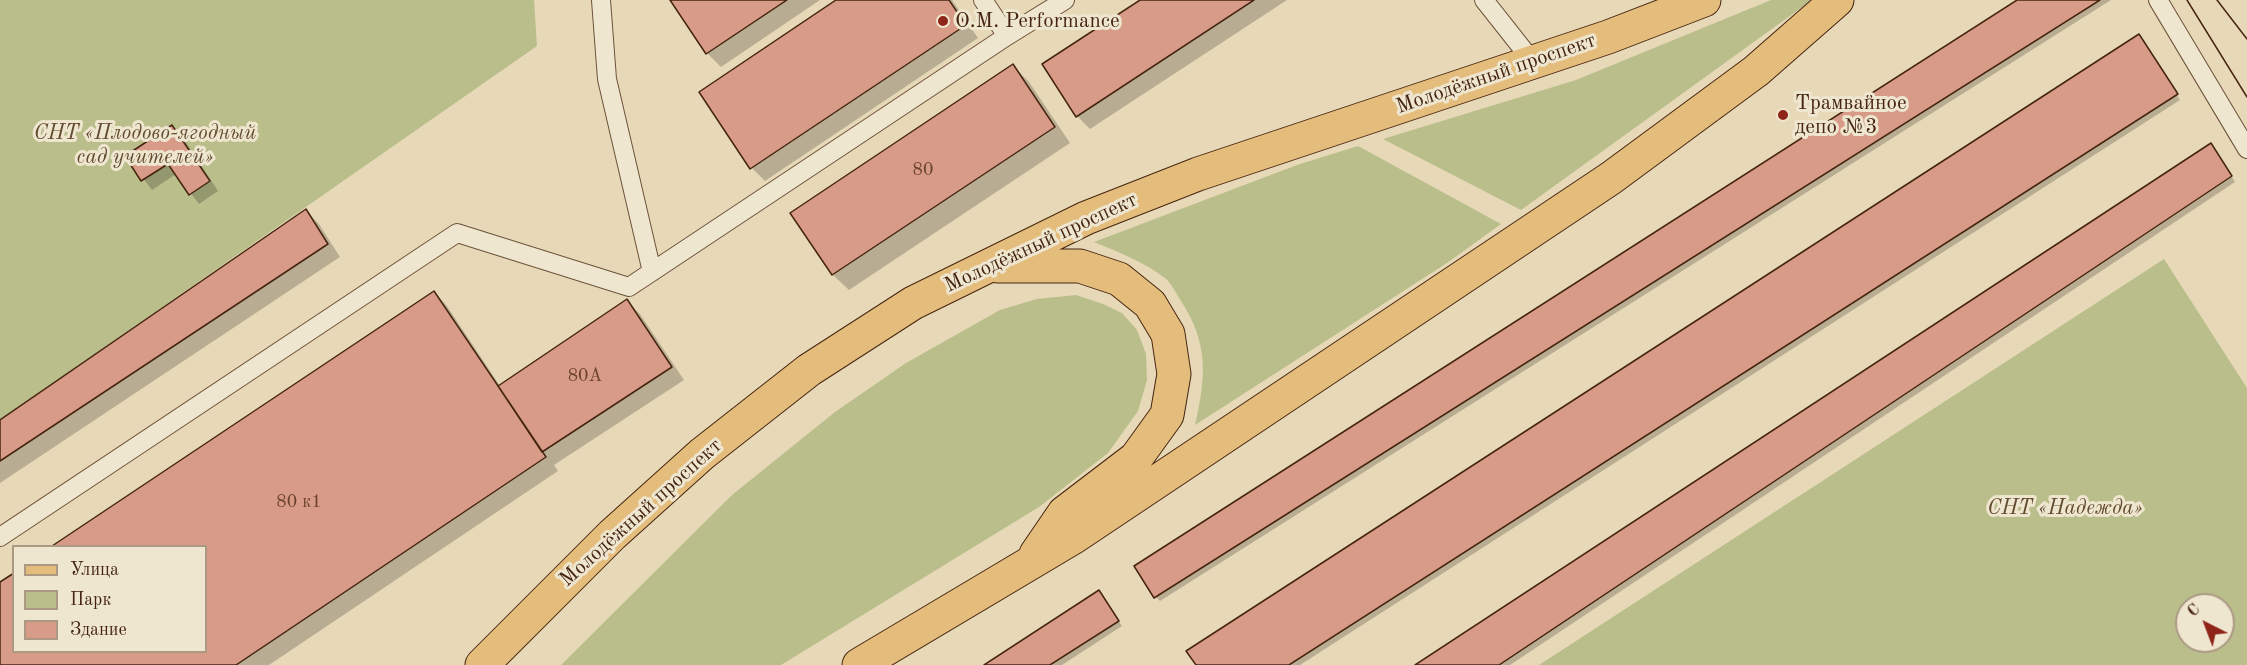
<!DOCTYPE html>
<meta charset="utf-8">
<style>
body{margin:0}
#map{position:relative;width:2247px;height:665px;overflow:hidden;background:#e7d9b7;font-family:"Old Standard TT",serif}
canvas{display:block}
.legend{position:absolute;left:12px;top:545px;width:195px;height:108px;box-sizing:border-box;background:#efe6d0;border:2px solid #ab9983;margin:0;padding:8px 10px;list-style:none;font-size:18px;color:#452510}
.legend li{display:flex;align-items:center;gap:12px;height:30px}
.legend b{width:30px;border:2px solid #ab9983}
.north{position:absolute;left:2175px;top:593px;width:60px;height:60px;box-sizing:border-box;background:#efe6d0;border:2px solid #ab9983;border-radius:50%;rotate:318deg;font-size:16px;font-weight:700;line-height:24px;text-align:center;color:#452510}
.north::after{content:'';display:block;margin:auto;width:21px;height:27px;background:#8f2418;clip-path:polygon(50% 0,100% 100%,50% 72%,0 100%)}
</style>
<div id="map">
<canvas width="2247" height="665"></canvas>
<ul class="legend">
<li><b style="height:8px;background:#e4bc7c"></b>Улица</li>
<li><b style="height:16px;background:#babe8b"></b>Парк</li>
<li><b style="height:16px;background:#d89b87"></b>Здание</li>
</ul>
<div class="north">С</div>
</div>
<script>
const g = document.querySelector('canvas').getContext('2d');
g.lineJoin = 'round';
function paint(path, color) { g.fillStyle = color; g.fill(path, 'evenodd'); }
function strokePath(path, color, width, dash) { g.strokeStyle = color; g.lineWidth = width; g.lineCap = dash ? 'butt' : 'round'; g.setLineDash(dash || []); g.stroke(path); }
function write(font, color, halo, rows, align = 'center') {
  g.font = font + ' "Old Standard TT",serif'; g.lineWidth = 6; g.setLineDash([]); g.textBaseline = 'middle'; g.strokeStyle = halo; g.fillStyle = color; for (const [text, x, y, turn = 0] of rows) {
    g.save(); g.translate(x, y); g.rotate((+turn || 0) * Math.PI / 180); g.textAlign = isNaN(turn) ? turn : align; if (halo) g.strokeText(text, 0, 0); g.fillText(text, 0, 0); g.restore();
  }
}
paint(new Path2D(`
 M0,0H534L537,46L0,420Z
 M1771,0H1812L1521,210L1383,139L1576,80Z
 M1358,146L1501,224L1447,263L1195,425C1206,377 1209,344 1181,301C1176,293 1171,283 1165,278C1144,262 1118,252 1094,242L1297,165Z
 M2164,259L2247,388V665H1539ZM2187,605H2223V641H2187Z
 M1076,295L1103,304L1122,313L1137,330L1146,354L1147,380L1138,411L1108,453L1039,507L781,665H561L732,495L835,412L906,363L1000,310L1037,299Z`), '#babe8b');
paint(new Path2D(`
 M672,0H820L721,67L707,53Z
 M839,0H952L978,38L765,181L752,168L701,93Z
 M1143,0H1287L1090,129L1077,116Z
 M2019,0H2111L1160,601L1156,597Z
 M2139,35L2180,100L1300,665H1198Z
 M1013,66L1029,82L1070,143L849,290L833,275L792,213Z
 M172,127L182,136L218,191L199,204L176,174L152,190L127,157Z
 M2215,150L2235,182L1510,665H1418Z
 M306,211L319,224L340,257L0,483V422Z
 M434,292L447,306L500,386L626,301L640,314L684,380L554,465L558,471L269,665H0V583L14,652H206V546H55Z
 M1099,592L1122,626L1062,665H987Z`), '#0003');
const building = new Path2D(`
 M670,0H787L706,54Z
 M836,0H949L966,25L750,169L699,92Z
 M1140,0H1254L1076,117L1042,64Z
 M2017,0H2100L1154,598L1134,566Z
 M2139,34L2178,94L1289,665H1196L1186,651Z
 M1013,64L1055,127L832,275L790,213Z
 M172,125L210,181L189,195L168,164L141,181L125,156Z
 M2211,143L2232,176L1499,665H1415Z
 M306,209L328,244L0,461V420Z
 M434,291L546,457L236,665H0V582L14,573V652H206V546H52Z
 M627,299L672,367L542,452L498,386Z
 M1099,590L1119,621L1050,665H984Z`);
paint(building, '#d89b87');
strokePath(building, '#452510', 1.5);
const lane = new Path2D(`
 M601,0L607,79L652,272
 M983,0L1007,36L1065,0
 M1484,0L1533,62
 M2158,0L2247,149
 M0,537L457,233L629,287L1007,36`);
const primary = new Path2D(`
 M998,266H1080L1119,279L1150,304L1168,334L1174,374L1167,415L1136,458L1064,513L1036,554
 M482,665L612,535L702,454L809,370L913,303L1086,218L1198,174L1608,37L1704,0
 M859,665L1074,537L1611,178L1756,71L1837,0`);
strokePath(lane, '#6e523a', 20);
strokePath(primary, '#452510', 35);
strokePath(lane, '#efe6d0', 18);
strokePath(primary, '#e4bc7c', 33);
strokePath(new Path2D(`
 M2187,0L2247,97
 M2217,0L2247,39`), '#452510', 1.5);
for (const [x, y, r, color] of [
 [943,21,6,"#8f2418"],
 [1783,115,6,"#8f2418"]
]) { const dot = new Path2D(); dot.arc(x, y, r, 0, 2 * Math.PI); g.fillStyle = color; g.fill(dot); strokePath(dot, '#efe6d0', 2); }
write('18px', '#6a422e', null, [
 ["80",923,170],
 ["80А",585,376],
 ["80 к1",299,502]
]);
write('21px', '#452510', '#efe6d0', [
 ["O.M. Performance",955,21],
 ["Трамвайное",1795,103],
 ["депо №3",1795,127]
], 'left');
write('21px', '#452510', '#efe6d0', [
 ["Молодёжный проспект",1496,74,-19],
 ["Молодёжный проспект",1041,243,-25],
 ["Молодёжный проспект",641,513,-42]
]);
write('italic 21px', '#624b2f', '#efe6d0', [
 ["СНТ «Плодово-ягодный",145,133],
 ["сад учителей»",145,157],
 ["СНТ «Надежда»",2065,508]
]);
</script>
